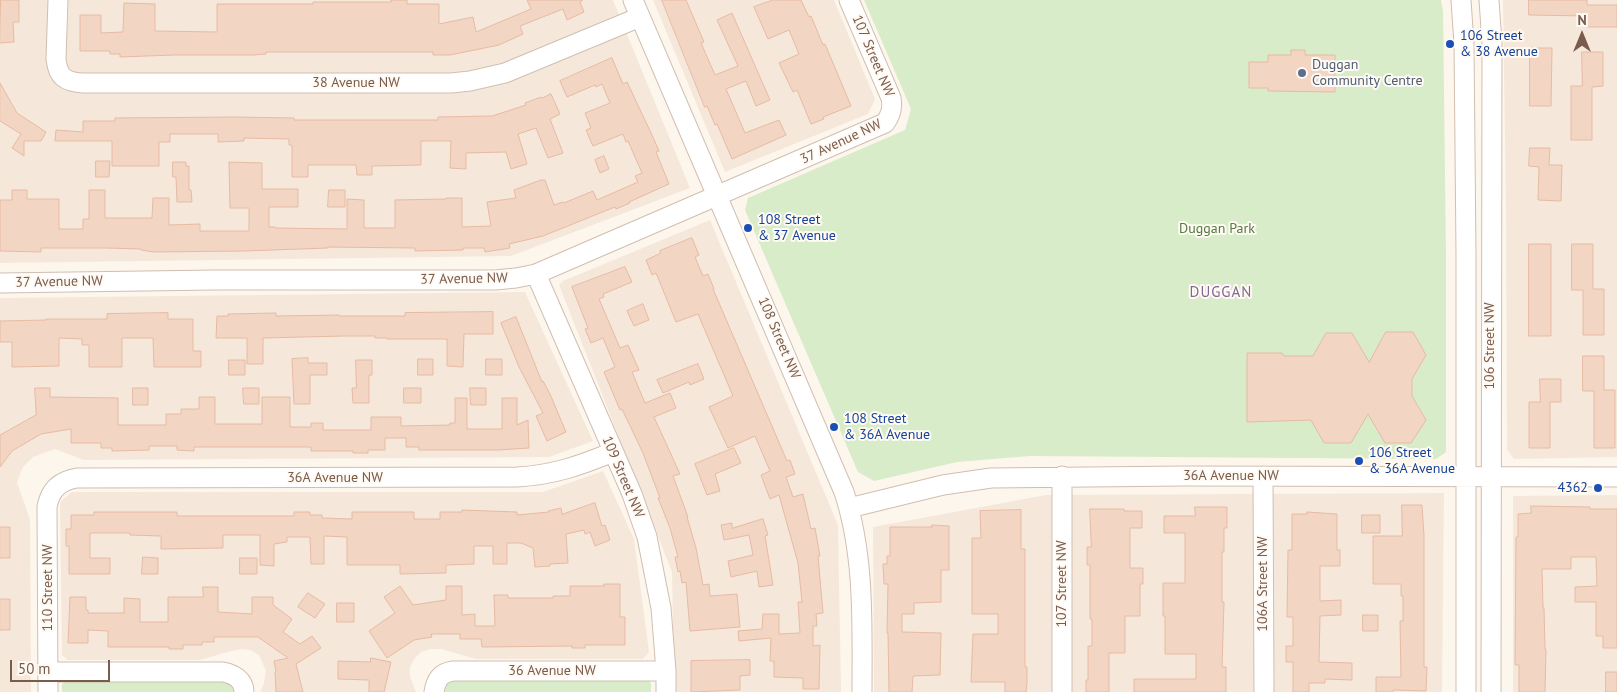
<!DOCTYPE html>
<style>
body{margin:0}
#map{position:relative;width:1617px;height:692px;overflow:hidden;background:#fdf6ec;font-family:"PT Sans",sans-serif}
canvas{display:block}
.north{position:absolute;left:1557px;top:10px;width:50px;height:50px;-webkit-text-stroke:4px #fffaf3;paint-order:stroke;rotate:0deg;font-size:14px;font-weight:700;line-height:20px;text-align:center;color:#7a5c4d}
.north::after{content:'';display:block;margin:auto;width:18px;height:22px;background:#7a5c4d;clip-path:polygon(50% 0,100% 100%,50% 72%,0 100%)}
.scale{position:absolute;left:10px;top:660px;width:100px;height:22px;box-sizing:border-box;border:2px solid #7a5c4d;border-top:0;padding-left:6px;font-size:15px;line-height:18px;white-space:nowrap;color:#7a5c4d;-webkit-text-stroke:4px #fffaf3;paint-order:stroke}
</style>
<div id="map">
<canvas width="1617" height="692"></canvas>
<div class="north">N</div>
<div class="scale">50 m</div>
</div>
<script>
const g = document.querySelector('canvas').getContext('2d');
g.lineJoin = 'round';
function paint(path, color) { g.fillStyle = color; g.fill(path, 'evenodd'); }
function strokePath(path, color, width, dash) { g.strokeStyle = color; g.lineWidth = width; g.lineCap = dash ? 'butt' : 'round'; g.setLineDash(dash || []); g.stroke(path); }
function write(font, color, halo, rows, align = 'center') {
  g.font = font + ' "PT Sans",sans-serif'; g.lineWidth = 4; g.setLineDash([]); g.textBaseline = 'middle'; g.strokeStyle = halo; g.fillStyle = color; for (const [text, x, y, turn = 0] of rows) {
    g.save(); g.translate(x, y); g.rotate((+turn || 0) * Math.PI / 180); g.textAlign = isNaN(turn) ? turn : align; if (halo) g.strokeText(text, 0, 0); g.fillText(text, 0, 0); g.restore();
  }
}
paint(new Path2D(`
 M0,0H613L690,188L511,256L0,263Z
 M653,0H834L875,99L868,114L725,172Z
 M1503,0H1617V457L1514,459L1507,450L1506,210Z
 M710,220L838,525L841,692H674L672,572L559,285L563,281Z
 M525,292L593,441L549,457L84,460L55,449L33,457L23,467L17,482L30,520L31,692H0V298Z
 M603,471L634,539L649,652L643,659H476L441,649H430L421,652L414,659L410,667V677L416,692H260L264,683L266,671L259,655L250,650L242,649L231,651L200,660H68L62,655L60,502L72,492H543Z
 M1444,493L1442,692H874L873,527L1046,495Z
 M1617,495V692H1513V496Z`), '#f5e8da');
paint(new Path2D(`
 M864,0H1441L1443,11L1446,256V452L1436,459L1030,456L957,462L874,481L858,472L745,210L748,198L905,130L911,109Z
 M645,678L651,683V692H445L447,685L453,680Z
 M68,680H223L233,685L234,692H62V684Z`), '#d8ecc9');
const building = new Path2D(`
 M1,0H19V22H13L14,42L0,43Z
 M391,0H407V4H439V24L473,17L476,32L531,9L527,0H583L580,2L584,12L567,20L563,9L520,26L523,34L499,45L450,55H433V52H266V54L253,55H174L120,57V54H110V51H80V15H101V33L123,32L124,3L155,4V31L217,32V4H313V2H391Z
 M662,0H686L704,42L701,43L715,75L738,66L717,20L732,13L770,100L756,106L746,81L726,89L745,133L779,120L786,135L732,159L717,124L715,125L707,106L705,107Z
 M773,0H801L809,17L811,16L823,45L825,44L851,106L823,117L824,119L811,124L797,90L793,92L779,63L799,54L789,30L768,39L754,7Z
 M1529,0H1587V5H1617V27H1587V16L1529,15Z
 M1530,48H1552L1551,106H1530Z
 M1291,50H1305V55H1335V92L1268,91V88H1249V62H1268V55H1291Z
 M1582,52H1603V86L1592,87V140H1571V86H1582Z
 M612,58L623,84L627,82L652,135L659,151L656,152L669,184L629,202L630,203L616,209L615,207L543,236L509,244L510,248L485,252L484,248H463V250L415,251V248L328,247V248L244,251L154,252L141,250V249L107,248H41V252L0,251V200H12V190H27V199H59V229H83V219H89V190H105V218H152L153,198H169V225L200,224V231H249V208H230L229,162L262,163V189H298V207H269V227H275V228L347,229V199L364,200V228H395V200L446,199V198H462V227L491,226L487,202L516,198L514,190L541,180H545L554,205L563,202L564,203L593,191L597,200L638,182L635,176L642,173L628,141L626,142L623,134L593,146L592,144L586,130L591,128L585,113L610,103L602,84L596,87L595,85L567,97L560,81Z
 M0,83L17,113L46,132L41,141H24V156L12,148L21,134L0,121Z
 M551,94L560,114L550,119L563,153L548,158L536,128L518,134L527,164L511,169L506,152L466,153V169L450,168L451,141H421V165L372,166V175H357L356,165H308V177H292V145H289V139L244,138V141L218,142V134H170V142H159V166H112V141H55L56,130L83,132V121H115V118L235,117L294,118V120H438V117L492,116L526,105L525,103L541,97L542,98Z
 M1530,148H1550L1549,165H1562L1561,201L1538,200L1539,167L1529,166Z
 M604,156L609,169L600,173L595,160Z
 M96,161H110L109,177H96Z
 M173,162H186V166H189V190H191L192,202H177L176,177H173Z
 M329,190H345V207H328Z
 M692,238L699,255L695,257L703,276L708,274L714,289H713L787,461L790,460L795,474L786,477L793,497L803,494L811,529L815,528L820,556H818L823,613L816,614L817,626H813V646L820,645L819,689H803V678L774,677V661H770L771,638L739,641L738,631L762,629L763,614H779V634L800,633L798,602H802L798,563L779,495L770,499L761,475L770,471L755,436L728,448L709,407L733,396L698,314L676,322L656,273L652,275L646,260L661,253L660,251Z
 M1529,244H1551V336H1529Z
 M1572,244H1593V289H1604V335H1583V290H1572Z
 M625,267L632,282L603,294L604,297L599,299L620,348L628,345L639,370L632,372L645,403L670,393L676,408L654,417L680,474L673,476L688,517H687L696,548L703,585L709,584L710,596L737,594L740,627L690,631L686,582L682,583L680,571L678,572L675,557H678L670,528L658,498H660L643,453L622,409L620,410L604,372L615,367L603,338L591,343L585,329L588,328L572,287Z
 M643,304L649,320L634,326L627,311Z
 M493,312V334H464L463,367L447,366V339H387V338H375V336H344L263,338V364H247V338H216L217,316H228V314L276,313V316L339,315V316H405V313Z
 M168,313V319H193V351H201V367H154L153,338H122V367H89V345H82V339L59,338V366L12,367V342H0V321L46,320V319H107V314Z
 M516,317L542,382L543,381L550,394L566,432L547,441L536,416L543,413L519,367L501,323Z
 M1386,332H1413L1426,355L1412,379V396L1426,420L1411,443H1385L1368,414L1351,443H1324L1311,420L1247,422V353H1282L1284,356H1313L1326,333H1352L1369,362Z
 M1583,356H1604V390H1615V448H1594V391H1583Z
 M308,358V363H327V375H310V404H294L292,359Z
 M418,359H433V375H418Z
 M486,359H502V375H486Z
 M229,360H245V375H229Z
 M356,360H372V375H369V403H353L352,388H356Z
 M698,364L704,379L690,385L689,382L663,393L657,380Z
 M1540,379H1561V402H1550V448H1529V402H1540Z
 M35,388H50V397L118,398V425H166V414H181V409H199V397H215V424H262V397H290V427H311V423H323V430H371V417H401V426L450,425V423H455V398H467V429H502V398H517V425L528,420L529,448L498,450H419V447H406V438H385V450H368V453H353V451H311V447H194V451L177,450V446H149V450L112,451V448H101V443H71V429L41,434L12,451L0,467V435L36,415Z
 M133,388H148V405H133Z
 M243,388H259V404H244Z
 M404,388H421V403H404Z
 M470,388H486V405H471Z
 M734,448L741,463L715,474L720,491L707,495L695,464Z
 M595,503L602,526L605,525L610,540L595,546L590,532L585,534L584,530L566,534L568,563L550,564V566L535,567L533,548L521,543H507V564H493V546H474V564L446,565V573L400,574V565H347V537L324,536V564H311L310,537H287V542L274,544V566L260,565V535H223V548L161,549V536L130,535V533H90V558H110V574H69V546H66V529H71V515H94V512H177V516H294V512H310V515H322V518L352,519V512H414V519H440V512H462V510L517,512V515L549,512L548,511L561,508L562,514Z
 M1402,505H1422L1424,536V667H1427L1426,691L1393,690V692H1376V677H1401L1400,621H1403V596H1401V584H1373V536H1402Z
 M1531,506L1590,507V509H1617V648H1603V636H1596V602H1575V587L1597,586L1596,557H1571V569H1542L1543,608H1544L1545,649H1546L1545,692H1519V665H1515L1516,537H1518V514L1531,513Z
 M1195,507H1227V528H1224V552H1222V602H1224L1222,667H1226V692H1134V679H1196V654H1165V616H1163V583H1185V533H1164V516H1195Z
 M1090,509H1124V511H1142V528H1130V568H1143V584H1140V616H1125V653H1109V692H1086V680H1088V646H1092V619H1090V565H1087V547H1091Z
 M1021,510V549H1025V667H1027V683L1026,692H1005V682H971L973,634H998V614H972V538H981L980,511Z
 M1307,512L1337,514V550H1340V566H1320V601L1341,600V615L1320,616L1319,662L1352,663V680L1325,679V683H1309V692H1293V662H1286V646H1293V617H1287L1288,550H1292V514H1307Z
 M1362,515H1380V533H1362Z
 M763,519L768,535L765,536L773,585L759,587L757,571L731,577L728,561L753,555L749,535L724,540L721,525L732,523V528Z
 M932,525L949,526V570H941V602L914,603V614H902V632L941,633L940,675L913,676L912,692H889L888,633H887L888,584H884L883,564H887V556H890V527H932Z
 M0,527H10V558H0Z
 M143,557L158,558V574H142Z
 M240,558H257V574H240Z
 M604,584H620V617H625V645H585V648H572V646L482,647L481,639H460V634H431L432,637L414,640L387,658L369,631L395,613L384,597L400,586L413,605L446,600V586H462V615L475,614V626H495L494,595H508V598H553V596H570V586H604Z
 M203,587H218V612L252,614V597H273V605L292,619L283,632L300,644L312,636L321,648L296,664L303,692H276L275,672L276,671L274,661L288,658L258,637H214V642H202V645H183V649H169V647H108V631L88,630V643H68L70,597H86V610H88V613H124V598L140,599V622H168V597H203Z
 M308,593L325,604L315,618L298,607Z
 M0,599H10V630H0Z
 M337,603H354V622H337Z
 M1363,615H1378V631H1363Z
 M371,658L391,662L384,692H369V680L338,679V661L370,662Z
 M750,660V675L740,676V690L691,692V661Z
 M1606,672H1617V692H1606Z`);
paint(building, '#f3d5c3');
strokePath(building, '#e6bba3', 1);
const minor = new Path2D(`
 M58,0L56,59C58,77 65,82 83,83H451L470,81L505,73L640,17
 M633,0L844,492C865,556 862,626 862,692
 M1461,0L1464,44L1466,255V692
 M1489,0L1492,43L1491,692
 M536,274L632,494L647,537L661,608L666,671V692
 M0,283L215,280H495L516,278L536,274L885,123C891,115 893,108 891,98L849,0
 M1062,476V692
 M1263,476L1264,692
 M849,508L943,485L991,478L1185,476L1617,477
 M48,672H223C234,674 244,680 244,692
 M48,692L47,507C50,490 59,481 77,478L517,477C553,475 579,466 613,452
 M434,692C436,680 440,673 453,671H666`);
strokePath(minor, '#d1beb0', 21);
strokePath(minor, '#fff', 19);
for (const [x, y, r, color] of [
 [1450,44,5,"#1a4fb4"],
 [1302,73,5,"#5c6f8a"],
 [748,228,5,"#1a4fb4"],
 [834,427,5,"#1a4fb4"],
 [1359,461,5,"#1a4fb4"],
 [1598,488,5,"#1a4fb4"]
]) { const dot = new Path2D(); dot.arc(x, y, r, 0, 2 * Math.PI); g.fillStyle = color; g.fill(dot); strokePath(dot, '#fffaf3', 2); }
write('14px', '#164399', '#fffaf3', [
 ["106 Street",1460,36],
 ["& 38 Avenue",1460,52],
 ["108 Street",758,220],
 ["& 37 Avenue",758,236],
 ["108 Street",844,419],
 ["& 36A Avenue",844,435],
 ["106 Street",1369,453],
 ["& 36A Avenue",1369,469],
 ["4362",1588,488,"right"]
], 'left');
write('14px', '#7a5c4d', '#fffaf3', [
 ["107 Street NW",873,56,67],
 ["38 Avenue NW",356,83],
 ["37 Avenue NW",841,142,-25],
 ["37 Avenue NW",464,279,-1],
 ["37 Avenue NW",59,282,-1],
 ["108 Street NW",779,338,67],
 ["106 Street NW",1490,346,-90],
 ["36A Avenue NW",1231,476],
 ["109 Street NW",623,477,67],
 ["36A Avenue NW",335,478],
 ["107 Street NW",1062,584,-90],
 ["106A Street NW",1263,584,-90],
 ["110 Street NW",48,588,-90],
 ["36 Avenue NW",552,671]
]);
write('14px', '#4e5e75', '#fffaf3', [
 ["Duggan",1312,65],
 ["Community Centre",1312,81]
], 'left');
write('14px', '#537a41', '#fffaf3', [
 ["Duggan Park",1217,229]
]);
g.letterSpacing = '1px';
write('15px', '#846695', '#fffaf3', [
 ["DUGGAN",1221,293]
]);
g.letterSpacing = '0px';
</script>
